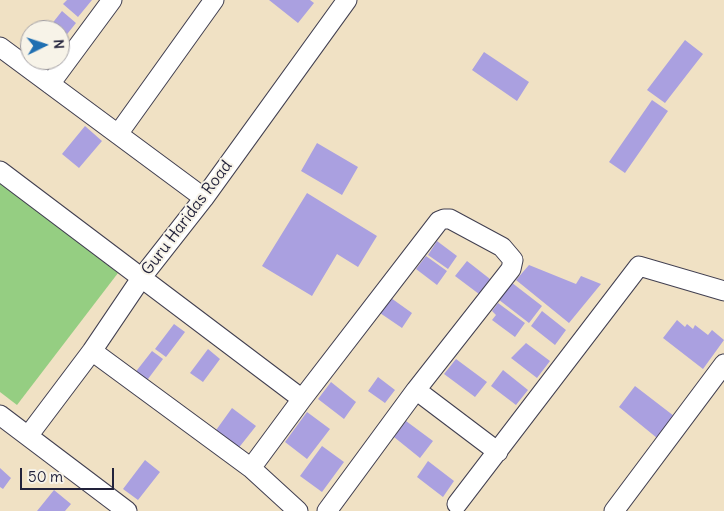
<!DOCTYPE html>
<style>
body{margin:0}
#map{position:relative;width:724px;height:511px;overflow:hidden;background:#f0e1c4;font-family:Delius,sans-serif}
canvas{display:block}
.north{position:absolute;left:20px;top:20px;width:50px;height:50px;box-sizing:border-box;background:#f7f3e8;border:1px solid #a29fa3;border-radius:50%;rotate:86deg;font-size:14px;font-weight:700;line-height:20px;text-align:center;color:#22223b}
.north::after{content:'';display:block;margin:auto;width:18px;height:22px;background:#1f6fb2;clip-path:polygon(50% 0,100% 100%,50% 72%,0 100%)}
.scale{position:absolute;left:20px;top:468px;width:94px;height:22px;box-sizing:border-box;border:2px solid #22223b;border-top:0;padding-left:6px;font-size:15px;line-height:18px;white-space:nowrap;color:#22223b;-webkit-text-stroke:4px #f7f3e8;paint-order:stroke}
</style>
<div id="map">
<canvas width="724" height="511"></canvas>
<div class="north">N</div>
<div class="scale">50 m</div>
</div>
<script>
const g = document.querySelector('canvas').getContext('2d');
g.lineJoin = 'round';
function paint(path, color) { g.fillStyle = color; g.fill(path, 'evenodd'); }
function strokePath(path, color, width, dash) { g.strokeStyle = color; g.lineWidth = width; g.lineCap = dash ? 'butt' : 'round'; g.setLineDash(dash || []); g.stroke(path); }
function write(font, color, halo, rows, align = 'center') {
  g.font = font + ' Delius,sans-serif'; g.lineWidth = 4; g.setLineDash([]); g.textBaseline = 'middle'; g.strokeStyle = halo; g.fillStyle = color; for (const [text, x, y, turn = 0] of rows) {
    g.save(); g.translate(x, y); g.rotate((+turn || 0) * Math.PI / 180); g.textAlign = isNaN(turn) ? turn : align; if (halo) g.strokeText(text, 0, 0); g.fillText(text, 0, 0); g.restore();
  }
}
paint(new Path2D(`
 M0,182L118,273L17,405L0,392Z`), '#95ce82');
paint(new Path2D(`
 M67,0H92L78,17L63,4Z
 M269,0H310L314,3L298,23Z
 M62,11L76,23L60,43V30H47Z
 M685,40L703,54L665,103L647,90Z
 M484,52L529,82L517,101L472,70Z
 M652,100L668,111L625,173L609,162Z
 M85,126L102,141L79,168L62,154Z
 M317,143L358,167L342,195L301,171Z
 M307,193L377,236L358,267L337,254L312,296L262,266Z
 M437,241L457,256L448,269L428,255Z
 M426,256L447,271L437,285L416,269Z
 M467,261L490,279L479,294L455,276Z
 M529,265L576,284L581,276L601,284L569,323L516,280Z
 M507,279L542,306L529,323L494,296Z
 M391,298L412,313L402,328L380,313Z
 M498,303L525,323L515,337L492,320L496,315L492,311Z
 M542,311L566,330L555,345L531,326Z
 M677,320L685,327L687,324L693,329L695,325L708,335L712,330L724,340L703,369L663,338Z
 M174,324L185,332L166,357L155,349Z
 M526,343L550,361L537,378L511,358Z
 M208,349L220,359L203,382L190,373Z
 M152,351L163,359L145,383L134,374Z
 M456,359L487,382L475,397L444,374Z
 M503,370L528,390L516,405L491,386Z
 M378,377L395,390L385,403L368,391Z
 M331,382L356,402L344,419L318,399Z
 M635,386L674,416L657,438L619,407Z
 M232,408L256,426L237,450L214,433Z
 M307,412L330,429L307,459L285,442Z
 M406,421L433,441L420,458L394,437Z
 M322,446L344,462L322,492L300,476Z
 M145,460L160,472L138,500L123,489Z
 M428,461L454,481L443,497L417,477Z
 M0,468L11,478L3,489L0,487Z
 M54,490L71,504L65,511H37Z`), '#aaa0e0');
const minor = new Path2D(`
 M0,47L204,198
 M50,84L112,0
 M118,134L214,0
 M0,171L302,399
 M92,351L251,468L298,511
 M416,390L498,452
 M0,415L127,511
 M28,436L92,351L142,277L204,198L347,0
 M251,468L302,399L439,221L444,219H450L502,247L513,260L511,269L416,390L327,511
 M457,504L639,266L724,291
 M614,511L724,364`);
strokePath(minor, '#413f50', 21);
strokePath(minor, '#fff', 19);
write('16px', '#22223b', '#f7f3e8', [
 ["Guru Haridas Road",187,218,-53]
]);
</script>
